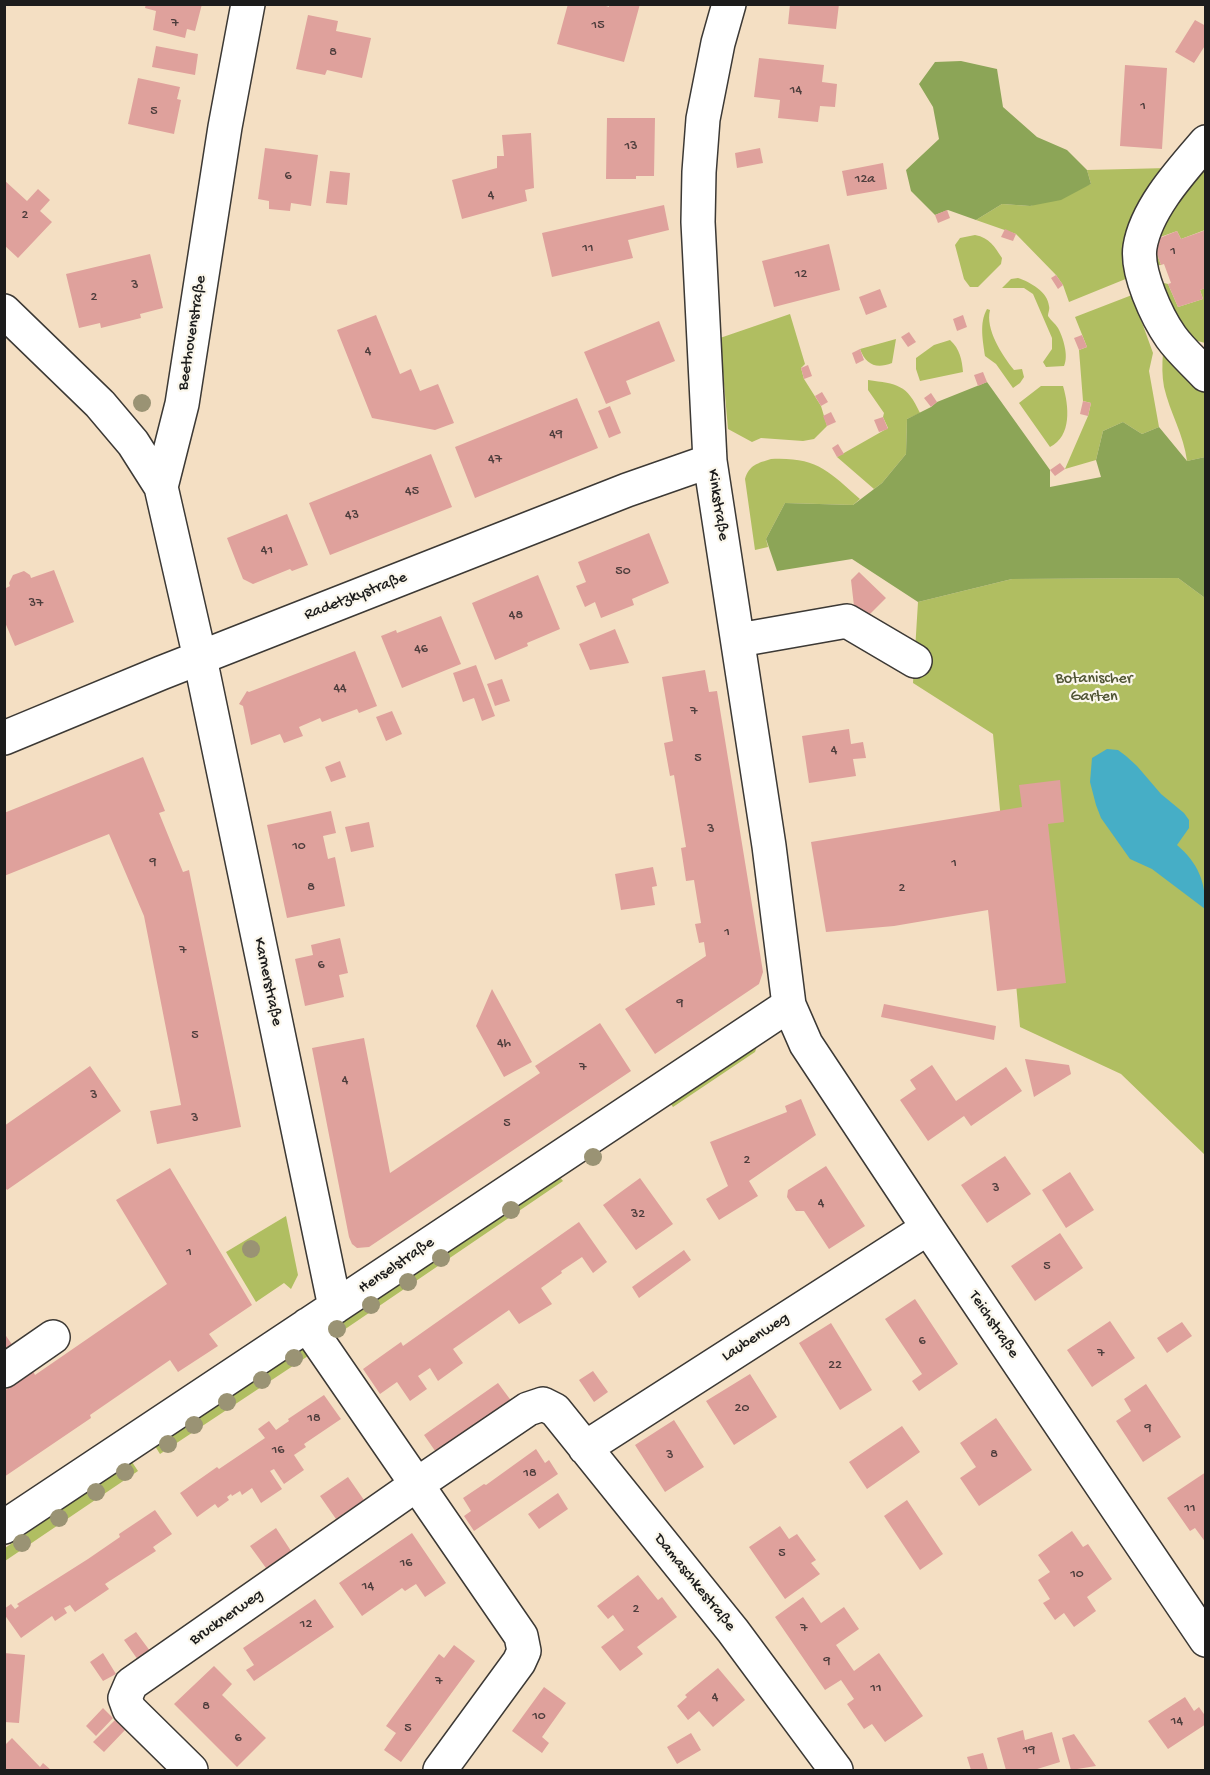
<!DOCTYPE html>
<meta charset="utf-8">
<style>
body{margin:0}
#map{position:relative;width:1210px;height:1775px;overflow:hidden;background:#f4dfc3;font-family:"Gochi Hand",sans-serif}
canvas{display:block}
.frame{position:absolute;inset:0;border:6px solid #1c1c1c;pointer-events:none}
</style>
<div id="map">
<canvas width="1210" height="1775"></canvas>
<div class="frame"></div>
</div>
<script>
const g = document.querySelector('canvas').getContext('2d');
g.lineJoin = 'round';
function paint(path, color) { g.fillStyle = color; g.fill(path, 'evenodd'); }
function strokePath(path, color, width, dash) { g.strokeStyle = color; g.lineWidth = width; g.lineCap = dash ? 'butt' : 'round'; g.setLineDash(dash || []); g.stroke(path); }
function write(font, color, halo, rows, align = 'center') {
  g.font = font + ' "Gochi Hand",sans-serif'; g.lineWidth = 4.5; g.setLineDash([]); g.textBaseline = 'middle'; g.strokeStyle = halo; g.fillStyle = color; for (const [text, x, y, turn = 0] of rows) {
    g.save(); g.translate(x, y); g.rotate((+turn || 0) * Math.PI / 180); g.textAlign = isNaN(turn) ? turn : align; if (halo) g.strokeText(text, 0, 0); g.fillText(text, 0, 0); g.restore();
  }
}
paint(new Path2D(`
 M1205,163V230L1181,239L1177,231L1152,240L1161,265L1152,266L1149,238L1158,231L1182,190Z
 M1168,168L1133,276L1069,302L1063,285L1056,275L1016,234L976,220L1002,204L1030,206L1091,184L1087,170Z
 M975,235C990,238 994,246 1002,258L1001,264L978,287H970L964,279L955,245L960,238Z
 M1018,278C1030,282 1048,292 1049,306C1050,309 1048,313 1048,316C1051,321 1055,323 1058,328C1063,337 1069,356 1064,366L1046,367L1043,362L1052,349V338L1033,294L1024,288H1002L1011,279Z
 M1164,283L1168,284L1178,307L1203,299L1200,290L1205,288V343L1187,338L1157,290Z
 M1132,295L1153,353L1149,371L1159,427L1142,434L1123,422L1103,431L1096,460L1065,469L1088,416L1091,403L1083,401L1079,350L1087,347L1075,317Z
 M987,309L990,310C985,329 1002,355 1014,370L1022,369L1024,377L1020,383L1013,388L996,364L985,356C983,341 979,323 987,309Z
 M790,314L805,364L801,368L804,379L821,406L827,426L814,439L803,441L761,438L752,442L728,429L720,338Z
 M896,339L892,363C876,369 866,365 860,349Z
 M950,340C960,349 962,360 963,372L920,381L916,369V358L934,345Z
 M1172,350L1205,388V457L1187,461C1184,435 1170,413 1164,387C1162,376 1162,365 1163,353Z
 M868,380C897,384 907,384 920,413L907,419L906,454L882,483L874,489L837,457L888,428L883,417L884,413L868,390Z
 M1041,386H1063C1069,406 1072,436 1050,447L1019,403Z
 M771,459C817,457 828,471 860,499L853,505L785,503L766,539L768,547L755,550L745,479C749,465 758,463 771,459Z
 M1178,578L1205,598V1155L1121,1074L1020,1027L993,734L913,683L918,602L1012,579Z
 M758,1044L755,1052L673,1107L668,1100Z
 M558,1175L563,1181L335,1336L330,1329Z
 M286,1216L298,1275L291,1289L284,1283L256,1302L226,1252Z
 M305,1346L311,1354L160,1454L155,1446Z
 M132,1462L138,1471L5,1561V1548Z`), '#b0be61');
paint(new Path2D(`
 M961,61L997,69L1003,107L1037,137L1067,150L1087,170L1091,184L1061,200L1030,206L1002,204L976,220L948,210L935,215L911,191L906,170L939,139L933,107L919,84L935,62Z
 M987,382L1050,470V487L1101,477L1096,460L1103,431L1123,422L1142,434L1159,427L1187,461L1205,457V598L1178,578L1012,579L918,602L852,559L777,571L766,539L785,503L853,505L882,483L906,454L907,419L931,407L937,402Z`), '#8ca557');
paint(new Path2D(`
 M1107,749L1118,750L1126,756L1137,766L1161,794L1184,813L1189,820V828L1177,845C1198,863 1206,882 1205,909L1152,869L1130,859L1101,818L1096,805L1090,782L1092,758Z`), '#46aec6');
paint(new Path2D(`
 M146,4H202L195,31L187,29L185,38L153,30L156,11L145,8Z
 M568,4H600L609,7V4H640L624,62L557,44Z
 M790,4H839L836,29L788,24Z
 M308,15L338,21L336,31L371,38L362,78L327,70L325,75L296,69Z
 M1195,20L1206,26V44L1194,63L1175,52Z
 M156,46L198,54L195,75L152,67Z
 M759,58L824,65L822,82L837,84L835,107L820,106L818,122L778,118L780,100L754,97Z
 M1125,65L1167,68L1162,149L1120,146Z
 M138,78L180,87L177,99L181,100L174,134L128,124Z
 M607,118H655L654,176H636V179H606Z
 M531,133L534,188L525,190L527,201L462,219L452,180L497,168V156H504L502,135Z
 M265,148L318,155L311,206L291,203L290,211L269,209V201L258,199Z
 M760,148L763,163L737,168L735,153Z
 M883,163L887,189L847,196L842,171Z
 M330,171L350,173L347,205L326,203Z
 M4,180L27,201L38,189L50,200L40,211L52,222L18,258L4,245Z
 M664,205L669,230L628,240L633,258L552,277L542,233Z
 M947,210L950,218L938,223L935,215Z
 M1005,229L1016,234L1013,241L1001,237Z
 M1206,230V288L1200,290L1203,299L1178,307L1168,284L1171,283L1164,264L1161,265L1152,241L1177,231L1181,239Z
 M829,244L840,290L774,307L762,261Z
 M150,254L163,308L140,314L141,318L101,328L100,323L79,328L66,274Z
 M1056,275L1063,285L1058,289L1051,278Z
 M880,289L887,307L866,315L859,297Z
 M376,315L400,374L411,369L420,391L438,384L454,423L435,430L372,418L337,330Z
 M963,315L967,327L957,331L953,319Z
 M659,321L675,361L626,381L631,394L606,404L584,352Z
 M909,332L916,342L908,347L901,337Z
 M1082,335L1087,347L1079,350L1074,338Z
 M860,349L864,360L856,364L852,353Z
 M808,365L812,376L804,379L801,368Z
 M983,372L987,382L978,386L974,375Z
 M822,392L828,402L821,406L815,396Z
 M931,393L937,402L931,407L924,398Z
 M577,398L598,448L475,498L455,447Z
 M1083,401L1091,403L1088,416L1080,414Z
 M610,406L621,433L609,438L598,411Z
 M831,412L836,422L827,426L823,416Z
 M883,417L888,429L879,432L874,420Z
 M838,444L844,454L837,457L832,448Z
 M431,454L452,507L330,555L309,503Z
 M1060,463L1065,469L1055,476L1050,470Z
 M287,514L308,565L292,571L290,569L253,584L243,579L227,538Z
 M649,533L669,583L632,599L634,605L601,618L595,602L585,607L576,586L586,582L578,562Z
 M54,570L74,622L15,646L4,620V589L10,586L9,583L13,575L24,571L30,575L31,578Z
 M859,572L886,598L866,618L854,606L851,580Z
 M538,575L560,629L527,643L528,646L495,660L472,603Z
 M441,616L461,664L402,688L381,636L396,630L397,633Z
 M615,629L629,663L590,670L579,644Z
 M355,651L377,706L359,713L357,709L322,722L320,718L299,727L303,736L284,743L280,734L251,745L243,706L239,704L247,691L249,692Z
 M476,665L495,716L482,721L474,698L463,702L453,673Z
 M705,670L709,692L717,691L763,972L759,984L655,1054L625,1009L706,956L704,942L699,943L695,924L701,923L694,880L686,881L681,848L686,847L674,775L670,776L664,743L673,741L662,677Z
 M502,679L510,701L495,706L487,684Z
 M392,711L402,734L386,741L376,717Z
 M849,729L851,744L863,742L866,758L853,759L856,776L809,783L802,736Z
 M143,757L165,811L159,813L183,872L189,870L241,1127L157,1144L150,1111L181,1105L144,916L109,834L4,876V813Z
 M340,761L346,777L331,782L325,767Z
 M1060,780L1064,822L1048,824L1066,983L997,991L988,910L894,926L826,932L811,842L1022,807L1019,785Z
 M331,811L336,833L323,836L328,859L335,857L345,906L287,918L267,825Z
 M369,822L374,847L351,852L345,827Z
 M653,867L657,886L652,887L655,905L621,910L615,874Z
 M340,938L348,973L339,975L344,997L305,1006L295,959L313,955L311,945Z
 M492,989L532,1062L504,1077L476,1026Z
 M884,1004L996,1026L994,1040L881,1017Z
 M600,1023L631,1071L369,1247L357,1248L352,1244L349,1237L312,1048L364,1038L390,1173L540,1073L535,1066Z
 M1025,1059L1069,1065L1071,1074L1034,1097Z
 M932,1065L956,1101L1006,1067L1022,1091L971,1126L964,1116L928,1141L900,1100L916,1089L910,1080Z
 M90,1066L121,1111L7,1190L4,1186V1126Z
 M801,1099L816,1135L749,1181L758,1196L719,1220L706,1199L728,1186L710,1142L787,1112L785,1106Z
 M1005,1156L1031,1194L987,1223L961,1185Z
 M826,1166L865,1226L829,1249L804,1211H796L787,1197L788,1190Z
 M170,1168L252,1305L209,1334L218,1346L178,1372L170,1360L90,1415L91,1418L4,1477V1391L33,1371L35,1375L167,1284L116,1200Z
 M1070,1172L1094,1210L1066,1228L1042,1190Z
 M640,1178L673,1224L636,1250L603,1205Z
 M579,1222L607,1262L593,1273L582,1257L561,1271L562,1273L541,1288L552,1304L519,1324L509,1310L453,1349L463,1363L438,1381L430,1368L418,1376L427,1389L410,1401L397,1382L380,1394L363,1369L401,1342L403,1346Z
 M1060,1233L1083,1268L1035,1301L1011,1266Z
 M684,1250L691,1260L639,1298L632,1287Z
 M915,1299L958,1364L919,1391L912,1381L922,1374L885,1319Z
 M1110,1321L1135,1358L1092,1387L1067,1350Z
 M1182,1322L1192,1336L1167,1353L1157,1338Z
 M831,1323L872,1390L840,1410L799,1343Z
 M4,1333L18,1353L4,1362Z
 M593,1371L608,1392L594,1402L579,1380Z
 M750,1374L777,1417L734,1445L706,1401Z
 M498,1383L515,1406L438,1455L424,1435Z
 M1146,1384L1181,1437L1143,1462L1116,1421L1131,1411L1124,1399Z
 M324,1395L341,1419L304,1444L306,1447L294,1455L304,1470L284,1484L274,1469L270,1471L282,1489L261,1503L252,1488L242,1495L240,1491L232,1496L231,1494L227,1497L229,1500L218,1508L215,1504L197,1517L180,1493L217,1467L219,1469L265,1438L258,1429L269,1421L276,1430L289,1421L288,1419Z
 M996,1418L1032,1470L979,1506L960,1478L976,1467L960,1443Z
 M674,1420L704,1467L665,1492L635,1445Z
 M902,1426L920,1452L867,1489L849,1462Z
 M536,1449L545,1463L549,1460L558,1474L474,1531L464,1516L471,1511L463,1498L484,1484L486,1485Z
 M1206,1472V1543L1195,1528L1190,1531L1167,1498Z
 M348,1477L364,1500L336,1519L320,1496Z
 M558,1493L568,1509L539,1529L528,1514Z
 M907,1500L943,1554L920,1570L884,1516Z
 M155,1510L172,1534L153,1547L156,1551L105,1584L109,1589L75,1612L70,1605L64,1608L67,1613L55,1621L52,1616L21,1638L4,1614V1609L11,1604L15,1609L19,1606L17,1604L88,1559L120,1537L119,1534Z
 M780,1526L789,1539L797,1534L816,1560L811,1563L820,1574L785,1599L749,1547Z
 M276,1528L291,1551L266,1568L250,1546Z
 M1072,1531L1083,1547L1088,1544L1112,1579L1087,1597L1096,1611L1074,1627L1064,1613L1055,1620L1043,1603L1050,1599L1038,1580L1050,1572L1038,1555Z
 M412,1533L446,1583L425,1597L416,1584L405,1591L402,1588L362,1616L339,1583Z
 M638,1575L658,1600L662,1597L677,1617L637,1647L643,1654L620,1671L601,1647L624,1630L613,1615L608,1619L597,1606Z
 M803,1597L821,1623L844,1607L859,1629L836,1645L854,1671L879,1653L923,1716L885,1742L872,1724L864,1729L847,1704L854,1699L841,1680L825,1690L775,1617Z
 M315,1599L334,1627L254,1681L246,1670L254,1665L243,1648Z
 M136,1632L150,1651L138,1660L124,1640Z
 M454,1645L475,1661L401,1762L384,1750L396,1733L386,1726L439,1654L444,1658Z
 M4,1653L25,1655L19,1723L4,1722Z
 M103,1653L116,1674L103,1681L90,1662Z
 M214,1666L232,1684L222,1695L266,1738L237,1767L174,1704Z
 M718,1668L745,1700L713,1727L699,1711L688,1720L677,1706L687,1697L685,1695Z
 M544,1687L566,1703L542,1737L549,1743L542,1753L512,1731Z
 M1185,1697L1194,1711L1199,1707L1206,1717V1724L1168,1749L1148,1721Z
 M103,1708L113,1718L96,1736L86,1726Z
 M115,1720L125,1730L104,1752L93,1742Z
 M1023,1730L1025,1740L1052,1732L1060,1762L1034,1770H1006L997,1738Z
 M691,1733L701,1750L677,1764L667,1747Z
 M1074,1734L1096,1766L1071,1770L1062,1738Z
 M12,1738L40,1767L43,1763L51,1770H4V1746Z
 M983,1753L988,1770H971L967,1757Z`), '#dfa19c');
const minor = new Path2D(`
 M248,4L225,127L182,404L161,487L200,658L335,1307
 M729,4L718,43L703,119L699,172L698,222L710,461L769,846L789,1005L806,1044L928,1228L1206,1640
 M1206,142C1181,171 1146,209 1140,247C1136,272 1157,317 1171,337C1181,351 1194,362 1206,375
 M4,311L100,404L133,443L161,487
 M739,640L847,621L915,661
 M4,738L161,673L627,490L710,461
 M307,1325L521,1636L524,1651L519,1662L440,1770
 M4,1371L53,1337
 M585,1448L928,1228
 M4,1527L789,1005
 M191,1770L129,1709L125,1698L131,1684L416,1485L528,1409L543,1404L555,1410L733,1631L836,1770`);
strokePath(minor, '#3c3935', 36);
strokePath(minor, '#fff', 33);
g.fillStyle = '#9a9374';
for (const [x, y] of [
 [142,403],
 [593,1157],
 [511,1210],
 [251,1249],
 [441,1258],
 [408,1282],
 [371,1305],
 [337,1329],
 [294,1358],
 [262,1380],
 [227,1402],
 [194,1425],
 [168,1444],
 [125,1472],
 [96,1492],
 [59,1518],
 [22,1543]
]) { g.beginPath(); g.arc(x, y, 9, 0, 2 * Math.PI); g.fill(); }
write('14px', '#4d3d3c', null, [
 ["7",175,24],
 ["15",598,26],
 ["8",333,53],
 ["14",796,91],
 ["1",1143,107],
 ["5",154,112],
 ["13",631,147],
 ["6",288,177],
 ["12a",865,180],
 ["4",491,196],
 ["2",25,216],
 ["11",588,249],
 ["1",1173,252],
 ["12",801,275],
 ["3",135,286],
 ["2",94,298],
 ["4",368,352],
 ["49",556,435],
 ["47",495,460],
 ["45",412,492],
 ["43",352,516],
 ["41",267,551],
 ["50",623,572],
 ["37",36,604],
 ["48",516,616],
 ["46",421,650],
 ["44",340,689],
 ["7",694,712],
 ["4",834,751],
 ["5",698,759],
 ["3",711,830],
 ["10",299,847],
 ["9",153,863],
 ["1",954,864],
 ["8",311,888],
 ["2",902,889],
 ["1",727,933],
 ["7",183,951],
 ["6",321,966],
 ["9",680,1004],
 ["5",195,1036],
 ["4h",504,1044],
 ["7",583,1068],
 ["4",345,1081],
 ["3",94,1096],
 ["3",195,1119],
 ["5",507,1124],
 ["2",747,1161],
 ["3",996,1189],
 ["4",821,1204],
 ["32",638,1215],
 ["1",189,1253],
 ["5",1047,1267],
 ["6",922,1342],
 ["7",1101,1354],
 ["22",835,1366],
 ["20",742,1409],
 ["18",314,1419],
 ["9",1148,1429],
 ["16",278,1451],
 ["8",994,1455],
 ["3",670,1456],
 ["18",530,1474],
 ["11",1190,1509],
 ["5",782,1554],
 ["16",406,1564],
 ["10",1077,1575],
 ["14",368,1587],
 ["2",636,1610],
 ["12",306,1625],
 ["7",804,1629],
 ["9",827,1662],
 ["7",439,1682],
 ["11",876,1689],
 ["4",715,1698],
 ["8",206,1707],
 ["10",539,1717],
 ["14",1177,1722],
 ["5",408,1729],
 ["6",238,1739],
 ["19",1029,1751]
]);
write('16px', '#1c1c1c', '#fbf7ec', [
 ["Beethovenstraße",193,333,-81],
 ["Kinkstraße",717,505,81],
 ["Radetzkystraße",356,597,-21],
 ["Karnerstraße",267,982,78],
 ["Henselstraße",397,1266,-34],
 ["Teichstraße",993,1325,56],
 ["Laubenweg",756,1338,-33],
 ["Damaschkestraße",694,1583,51],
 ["Brucknerweg",227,1618,-35]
]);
write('16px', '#505534', '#fbf7ec', [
 ["Botanischer",1094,680],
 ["Garten",1094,698]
]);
</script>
